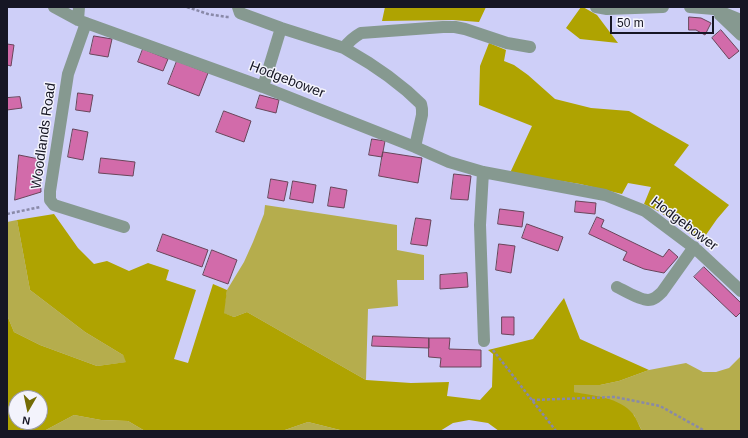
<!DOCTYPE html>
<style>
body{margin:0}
#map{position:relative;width:748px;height:438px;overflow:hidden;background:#cecff8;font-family:Helvetica,sans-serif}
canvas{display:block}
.frame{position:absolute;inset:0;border:8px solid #161624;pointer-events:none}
.north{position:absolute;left:8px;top:390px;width:40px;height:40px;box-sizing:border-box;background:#f3f3fc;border:1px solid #9b9ba6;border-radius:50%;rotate:189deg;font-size:11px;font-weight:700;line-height:16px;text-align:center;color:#161624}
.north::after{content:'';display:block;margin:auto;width:14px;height:18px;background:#736b05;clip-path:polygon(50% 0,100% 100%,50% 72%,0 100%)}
.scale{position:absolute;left:610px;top:16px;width:104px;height:18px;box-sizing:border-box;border:2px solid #161624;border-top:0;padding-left:5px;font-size:12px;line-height:14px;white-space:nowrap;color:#161624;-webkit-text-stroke:3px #f3f3fc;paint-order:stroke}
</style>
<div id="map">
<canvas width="748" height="438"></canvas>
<div class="frame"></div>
<div class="north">N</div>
<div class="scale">50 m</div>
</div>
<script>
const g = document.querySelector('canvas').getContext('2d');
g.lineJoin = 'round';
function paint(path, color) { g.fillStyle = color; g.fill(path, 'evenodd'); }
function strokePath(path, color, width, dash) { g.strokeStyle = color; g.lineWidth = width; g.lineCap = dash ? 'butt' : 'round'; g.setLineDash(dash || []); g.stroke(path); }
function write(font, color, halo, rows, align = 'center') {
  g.font = font + ' Helvetica,sans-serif'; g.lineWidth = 3; g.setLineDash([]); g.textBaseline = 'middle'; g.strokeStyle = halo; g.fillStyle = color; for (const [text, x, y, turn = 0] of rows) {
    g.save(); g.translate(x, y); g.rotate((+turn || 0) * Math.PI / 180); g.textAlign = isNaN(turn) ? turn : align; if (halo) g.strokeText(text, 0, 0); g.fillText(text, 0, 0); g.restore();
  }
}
paint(new Path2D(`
 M265,205L397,225V250L424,255V280H397L398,306L368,309L366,380L247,312L234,317L223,313L227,290L244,262L253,242L264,214Z
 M17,220L30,290L85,332L123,355L127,362L97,366L40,345L14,332L7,315V222Z
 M741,356V431H642L634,415L574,392V385H600L619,381L649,370L686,363L703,372H716L729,368Z
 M74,415L101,420L128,421L145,431H44Z
 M308,422L340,430L350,431H282Z`), '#b5ad4d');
paint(new Path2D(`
 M385,7H486L479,22L453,20L382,21Z
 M581,7H583L597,15L618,43L580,39L566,28Z
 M489,43L506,50L504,61L514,65L528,75L555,99L591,108L629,111L689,145L674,165L729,205L717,219L701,242L660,212L644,204L651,187L628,183L622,194L580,184L510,173L532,126L479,105L480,66Z
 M54,214L78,248L94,264L107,261L129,271L148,263L169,270L166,280L196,290L174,359L188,363L213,284L227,290L224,313L234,317L247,312L366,380L411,383L449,382L447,396L480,400L492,387L493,354L488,350L533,339L564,298L580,339L649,370L619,381L600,385H574V392C594,396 619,397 633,414C637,419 639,426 642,431H499L488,423L469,420L453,423L440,431L340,430L308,422L282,431H145L128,421L101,420L74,415L44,431H7V315L14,332L40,345L97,366L126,362L123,355L85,332L30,290L17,220ZM16,398H40V422H16Z`), '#afa301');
const building = new Path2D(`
 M689,17L701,18L711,23L705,35L696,30H689Z
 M721,30L739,51L729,59L712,38Z
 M94,36L112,39L108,57L90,54Z
 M7,44L14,45L11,66L7,65Z
 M143,49L168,59L163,71L138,62Z
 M177,61L208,73L199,96L168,84Z
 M78,93L93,95L90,112L76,110Z
 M260,95L279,100L276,113L256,108Z
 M20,97L22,108L7,110V98Z
 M224,111L251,121L244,142L216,132Z
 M73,129L88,132L83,160L68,157Z
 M372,139L385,141L382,157L369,155Z
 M383,152L422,158L418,183L379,176Z
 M19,155L39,159L41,192L15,200Z
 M101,158L135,162L133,176L99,173Z
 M454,174L471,176L468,200L451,199Z
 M271,179L288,182L284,201L268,198Z
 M293,181L316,185L313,203L290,199Z
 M331,187L347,190L344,208L328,206Z
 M576,201L596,203L595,214L575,212Z
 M500,209L524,212L522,227L498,224Z
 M597,217L604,220L601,227L663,257L669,249L678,257L664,273L644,269L623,260L627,252L589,234Z
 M416,218L431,220L427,246L411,244Z
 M527,224L563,237L558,251L522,238Z
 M163,234L208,250L202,267L157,251Z
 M499,244L515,246L511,273L496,270Z
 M212,250L237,260L228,284L203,275Z
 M704,267L741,303V312L736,317L694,277Z
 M467,273L468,287L440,289V275Z
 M502,317H514V335L502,334Z
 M373,336L429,338V348L372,346Z
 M429,338H450L449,349L481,350V367H440L441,358L429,357Z`);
paint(building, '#d26baa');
strokePath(building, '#69455a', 1);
strokePath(new Path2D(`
 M187,7L208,14L227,17H229
 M7,214L40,207
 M493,350L556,431
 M532,400L615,397L660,406L705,431`), '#8989a8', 2.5, [3, 2]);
strokePath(new Path2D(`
 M54,7L78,20L86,23L263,87L415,147L449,162L483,172L605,195L645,211L697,250L741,291
 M238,7L240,13L281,28L344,48L369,63L388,76L407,91L421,104L422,109V115L415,147
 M596,7L607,9L663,7
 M690,7L714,9L741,20
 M720,15L741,35
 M78,20L79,7
 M86,23L68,74L50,191V200L54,205L124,227
 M344,48C349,41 354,37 361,33L443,27H455L465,29L507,43L530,47
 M263,87L281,28
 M483,172L480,225L484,341
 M617,287C625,291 640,300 648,300C654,300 658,296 662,292L694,247`), '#869990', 12);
write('14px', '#161624', '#f3f3fc', [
 ["Hodgebower",287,80,21],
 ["Woodlands Road",44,136,-82],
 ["Hodgebower",684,224,37]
]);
</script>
